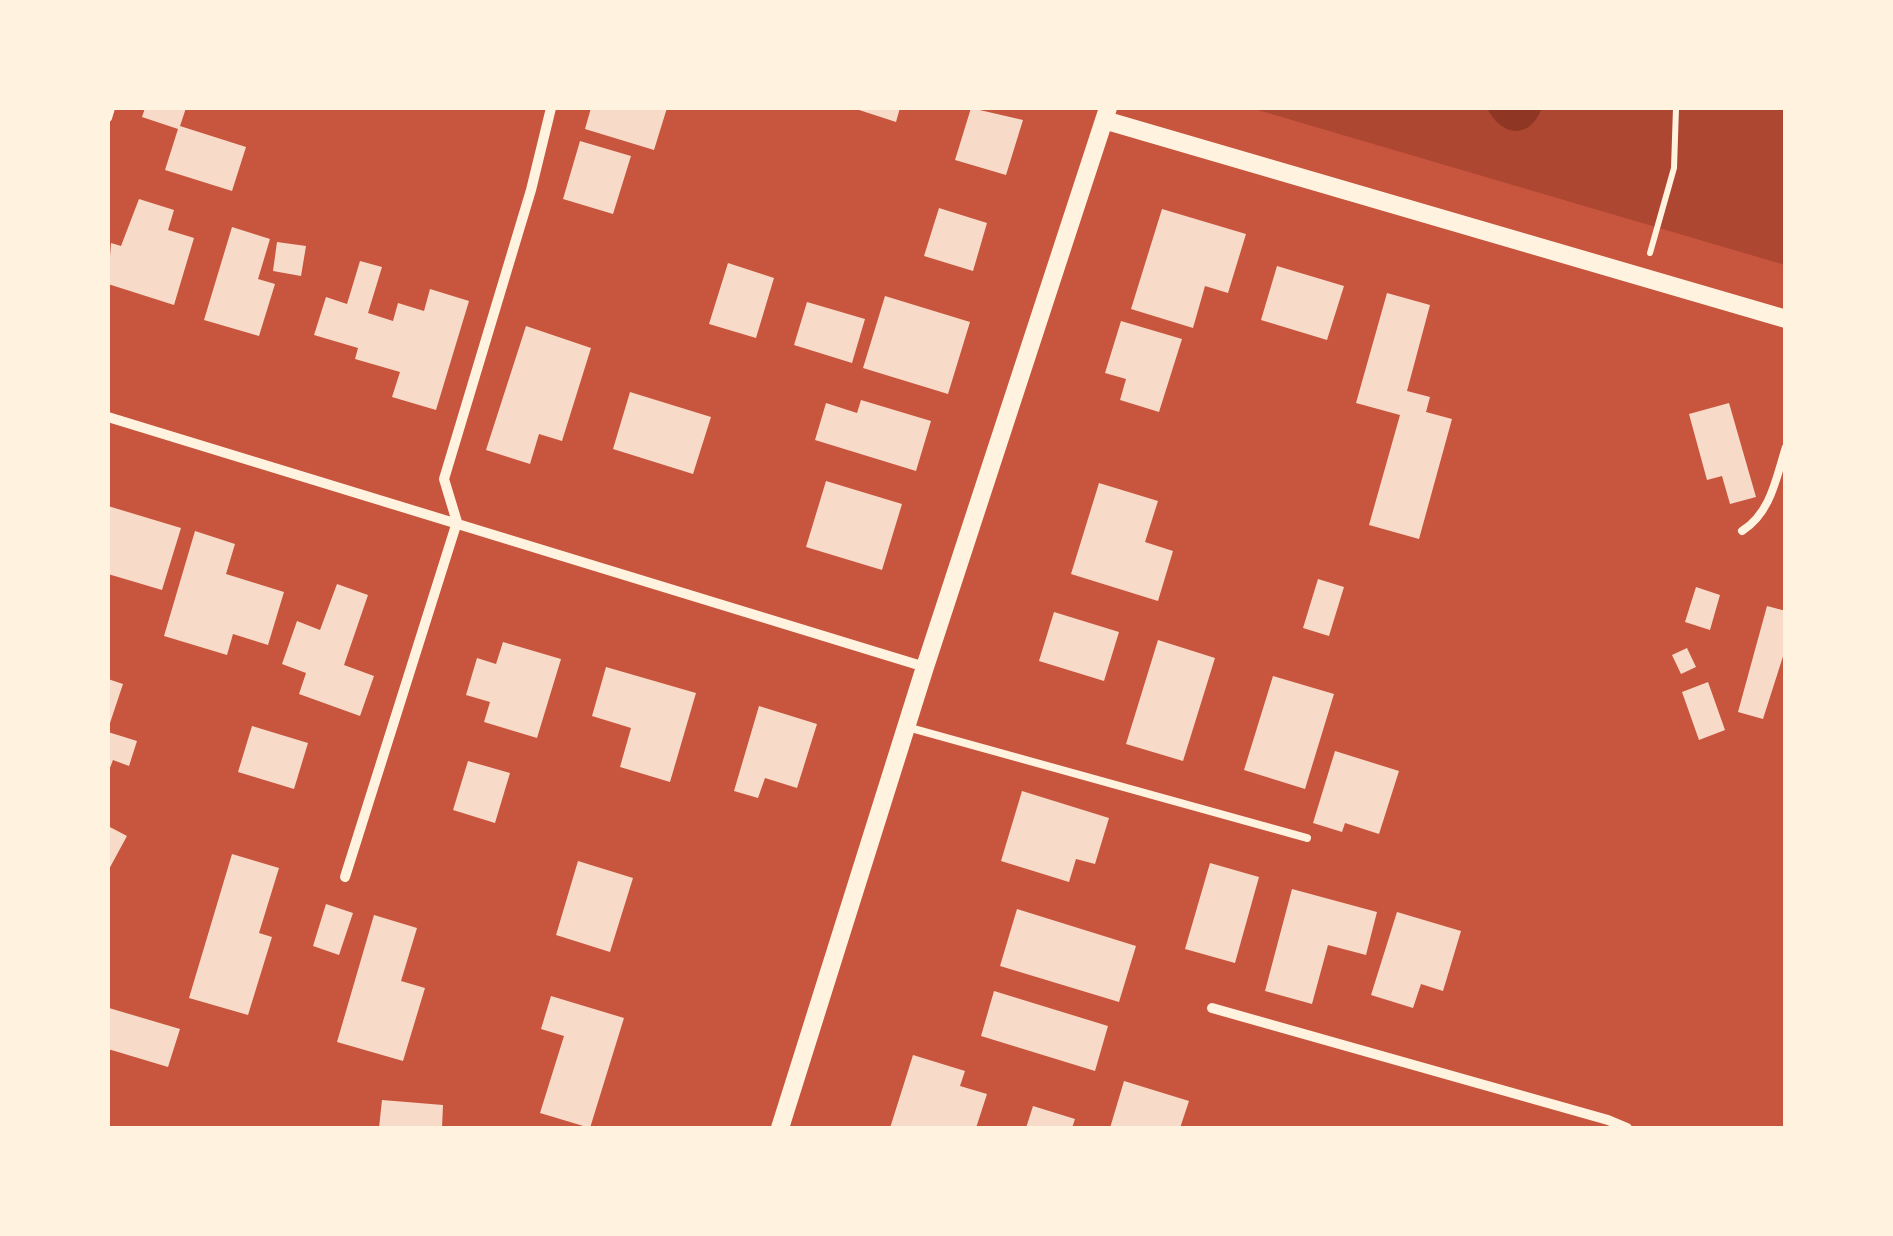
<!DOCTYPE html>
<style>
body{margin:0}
#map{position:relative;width:1893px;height:1236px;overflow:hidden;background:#c8553d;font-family:"PT Sans",sans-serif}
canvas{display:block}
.frame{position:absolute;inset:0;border:110px solid #fff3e0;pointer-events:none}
</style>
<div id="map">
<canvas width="1893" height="1236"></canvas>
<div class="frame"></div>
</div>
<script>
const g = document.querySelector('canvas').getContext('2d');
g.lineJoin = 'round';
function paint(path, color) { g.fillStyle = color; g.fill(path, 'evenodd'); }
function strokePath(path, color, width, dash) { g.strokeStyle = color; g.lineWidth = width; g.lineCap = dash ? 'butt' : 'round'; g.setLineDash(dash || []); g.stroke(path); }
paint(new Path2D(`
 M1251,108H1785V265Z`), '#ae4732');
paint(new Path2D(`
 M1487,108H1542C1530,140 1501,137 1487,108Z`), '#8f3625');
paint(new Path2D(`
 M145,108H186L180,126L246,147L232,191L165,170L178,129L142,117Z
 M591,108H667L654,150L585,129Z
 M853,108H900L896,122Z
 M971,108L1023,120L1006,175L955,160Z
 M580,141L631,156L613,214L563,199Z
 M139,199L174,210L168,230L194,238L174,305L108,284L111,243L121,246Z
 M939,208L987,223L973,271L924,256Z
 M1162,209L1246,234L1228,293L1205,286L1193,328L1131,309Z
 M232,227L270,239L258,279L275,284L259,336L204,320Z
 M277,242L306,246L301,276L273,271Z
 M360,261L382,267L368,313L393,321L398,303L424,311L430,289L469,301L436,410L392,397L400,372L355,359L358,348L314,335L326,297L347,304Z
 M728,263L774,278L756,338L709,324Z
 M1277,266L1344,286L1327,340L1261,320Z
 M1387,293L1430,305L1407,391L1430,397L1426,412L1452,419L1419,539L1369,525L1400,415L1356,403Z
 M885,296L970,322L948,394L863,368Z
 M807,302L865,319L852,363L794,345Z
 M1121,321L1182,339L1159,412L1120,400L1126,379L1105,373Z
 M526,326L591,348L562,441L539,434L530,464L486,450Z
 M630,392L711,417L693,474L613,449Z
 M861,400L931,421L916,471L815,440L826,403L857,413Z
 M1729,403L1756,497L1730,504L1722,476L1707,480L1689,414Z
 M826,481L902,504L882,570L806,547Z
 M1099,483L1158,501L1145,542L1173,551L1158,601L1071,574Z
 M108,506L181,528L162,590L108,574Z
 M195,531L235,544L226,574L284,592L268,645L233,634L227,655L164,636Z
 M1318,579L1344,587L1329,636L1303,628Z
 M337,584L368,595L344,665L374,676L360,716L299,694L306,673L282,664L297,621L320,630Z
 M1696,587L1720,595L1710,630L1685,622Z
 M1767,606L1786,611V647L1763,719L1738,712Z
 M1054,612L1119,632L1104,681L1039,661Z
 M1158,640L1215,658L1183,761L1126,744Z
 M503,642L561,659L537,738L484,722L490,702L466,695L477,658L496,664Z
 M1687,648L1696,667L1681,674L1672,655Z
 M606,667L696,693L670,782L620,767L631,728L592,716Z
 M1273,676L1334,694L1305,789L1244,770Z
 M108,679L123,684L108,729Z
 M1708,682L1725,730L1699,740L1682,692Z
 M759,706L817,724L797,788L765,778L758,798L734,791Z
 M252,726L308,743L294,789L238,772Z
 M108,732L137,741L129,766L113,760L108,773Z
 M1335,751L1399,771L1379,834L1345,823L1342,832L1313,823Z
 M468,761L510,773L495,823L453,810Z
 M1022,791L1109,818L1095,864L1076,859L1069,882L1001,861Z
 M108,826L127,836L108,871Z
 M232,854L279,868L259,933L272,937L248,1015L189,998Z
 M578,861L633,878L610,952L556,935Z
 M1210,863L1259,877L1235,963L1185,949Z
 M1292,889L1377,912L1366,955L1328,945L1312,1004L1265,991Z
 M326,904L353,913L339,955L313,946Z
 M1017,909L1136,946L1119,1002L1000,966Z
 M1397,912L1461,931L1443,991L1421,984L1413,1008L1371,995Z
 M374,915L417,928L401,981L425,988L403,1061L337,1042Z
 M994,991L1108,1026L1095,1071L981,1036Z
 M551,996L624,1018L590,1128L540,1113L564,1036L541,1029Z
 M109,1008L180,1029L168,1067L108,1049Z
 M913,1055L965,1071L960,1086L987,1094L976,1128H890Z
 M1124,1081L1189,1101L1180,1128H1110Z
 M382,1100L443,1105L442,1128H379Z
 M1033,1106L1075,1119L1072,1128H1026Z`), '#f7dbc8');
strokePath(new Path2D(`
 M1650,253L1674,168L1676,108`), '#fff3e0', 6);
strokePath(new Path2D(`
 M108,118L111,108
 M1742,531C1771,513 1776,478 1786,447
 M907,727L1307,838`), '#fff3e0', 8);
strokePath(new Path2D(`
 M108,417L925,667
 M345,877L457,522L444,479L531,190L551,108
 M1212,1008L1608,1120L1627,1128`), '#fff3e0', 10);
strokePath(new Path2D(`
 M1104,120L1786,319
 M780,1128L925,667L1108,108`), '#fff3e0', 18);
</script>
